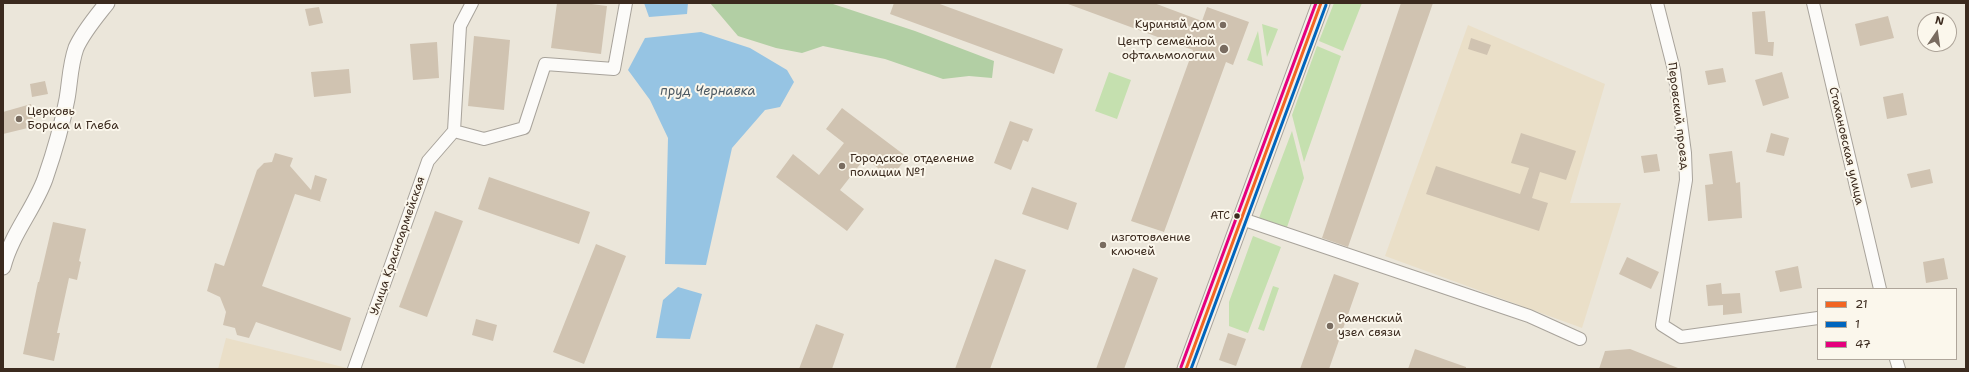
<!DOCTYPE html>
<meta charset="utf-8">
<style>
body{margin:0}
#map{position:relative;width:1969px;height:372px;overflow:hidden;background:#ebe6da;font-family:"Shantell Sans",sans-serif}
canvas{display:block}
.frame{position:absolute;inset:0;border:4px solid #3b2a1e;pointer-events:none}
.legend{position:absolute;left:1817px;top:288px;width:140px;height:72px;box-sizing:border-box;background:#fbf7ec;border:1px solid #aea59a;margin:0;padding:5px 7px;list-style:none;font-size:12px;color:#3b2a1e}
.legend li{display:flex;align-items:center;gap:8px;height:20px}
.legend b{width:20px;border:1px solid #aea59a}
.north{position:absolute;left:1917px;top:12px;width:40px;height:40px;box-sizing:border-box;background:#fbf7ec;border:1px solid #aea59a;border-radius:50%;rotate:13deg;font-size:11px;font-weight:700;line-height:16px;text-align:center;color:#3b2a1e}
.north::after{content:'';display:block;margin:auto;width:14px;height:18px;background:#796c60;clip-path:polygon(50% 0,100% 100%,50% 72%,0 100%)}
</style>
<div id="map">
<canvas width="1969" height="372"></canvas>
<div class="frame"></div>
<ul class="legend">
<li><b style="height:5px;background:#f26522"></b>21</li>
<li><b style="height:5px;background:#0065bd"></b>1</li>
<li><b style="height:5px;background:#e5007d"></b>47</li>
</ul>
<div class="north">N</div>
</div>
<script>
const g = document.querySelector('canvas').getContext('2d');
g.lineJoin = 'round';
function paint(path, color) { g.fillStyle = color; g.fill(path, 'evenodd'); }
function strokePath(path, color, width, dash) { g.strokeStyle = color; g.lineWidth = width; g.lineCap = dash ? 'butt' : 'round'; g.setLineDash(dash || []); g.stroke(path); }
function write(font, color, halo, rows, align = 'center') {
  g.font = font + ' "Shantell Sans",sans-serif'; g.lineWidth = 4; g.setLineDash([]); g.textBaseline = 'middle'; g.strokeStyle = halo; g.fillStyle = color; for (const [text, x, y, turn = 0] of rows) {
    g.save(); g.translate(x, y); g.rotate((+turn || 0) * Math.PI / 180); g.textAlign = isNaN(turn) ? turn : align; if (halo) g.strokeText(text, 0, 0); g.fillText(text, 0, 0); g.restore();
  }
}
paint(new Path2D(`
 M1468,25L1605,84L1570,203H1621L1582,328L1385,256Z
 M226,338L347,368L218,369Z`), '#eadfc8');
paint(new Path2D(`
 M1334,3H1362L1343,51L1319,41Z
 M1262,24L1278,29L1267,57Z
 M1258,31L1263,66L1247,60Z
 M1317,46L1341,56L1304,162L1292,115Z
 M1109,72L1131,80L1117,119L1095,111Z
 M1292,131L1304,178L1286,230L1259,218Z
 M1253,236L1281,247L1248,333L1229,326V302Z
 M1273,286L1279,288L1264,331L1258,329Z`), '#c5e0af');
paint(new Path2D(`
 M710,3H830L915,31L994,61L992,78L969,76L943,79L885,59L823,46L802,53L776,48L738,36Z`), '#b2cfa4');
paint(new Path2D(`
 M644,3H688L687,14L649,17Z
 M701,32L750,48L787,70L794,82L780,107L765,110L732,148L706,265L665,264L668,138L650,100L628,70L645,38Z
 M678,287L702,294L690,339L656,338L663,300Z`), '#96c4e3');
paint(new Path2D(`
 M557,3H584L607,6L601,54L551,48Z
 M894,3H937L1063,49L1054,74L890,14Z
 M1069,3H1154L1202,21L1207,7L1249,22L1233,65L1226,62L1164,232L1131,221L1193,50L1068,4Z
 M1401,3H1433L1348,247L1322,238Z
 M319,7L323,23L309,26L305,9Z
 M1765,11L1768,42H1774L1773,56L1755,54L1752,12Z
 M1888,16L1894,38L1860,46L1855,24Z
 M474,36L510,40L504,110L468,106Z
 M1471,38L1491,45L1487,55L1468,49Z
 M437,42L439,78L413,80L410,44Z
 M1723,68L1726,82L1708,85L1705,71Z
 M349,69L351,93L314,97L311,72Z
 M1782,72L1789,98L1763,106L1755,80Z
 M45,81L48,94L32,97L30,84Z
 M1903,93L1907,115L1887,119L1883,97Z
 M31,104L36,126L3,134V112Z
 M842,108L907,157L891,178L865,158L840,190L864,209L847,231L776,177L793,154L819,175L844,143L826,129Z
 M1010,121L1033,129L1028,142L1023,140L1011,170L994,163Z
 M1521,133L1576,151L1566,180L1540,172L1532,198L1548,203L1539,231L1426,194L1436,166L1520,194L1529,168L1511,163Z
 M1771,133L1789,138L1784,156L1766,152Z
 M1732,151L1736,183L1740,182L1742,218L1708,221L1705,185L1713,184L1709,154Z
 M275,153L293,158L290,166L311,190L315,175L327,179L320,201L322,202L295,194L262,286L351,318L341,351L256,322L249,338L237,335L235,328L223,325L226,312L220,297L207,291L215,263L224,266L257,170L264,163L272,162Z
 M1657,154L1660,171L1644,173L1641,156Z
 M1930,169L1933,183L1911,188L1907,174Z
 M489,177L590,212L579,244L478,209Z
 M1032,187L1077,203L1068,230L1022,214Z
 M435,211L463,221L427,317L399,307Z
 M53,222L86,229L79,261L81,262L77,280L69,278L57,333H60L54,361L23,354L38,282H39Z
 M596,244L626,256L584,364L553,352Z
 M1627,257L1659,272L1651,289L1619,274Z
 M1944,258L1948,279L1926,283L1923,262Z
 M995,259L1026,270L990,369H955Z
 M1798,266L1802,288L1780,292L1775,271Z
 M1133,268L1158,278L1124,369H1096Z
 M1334,274L1359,283L1329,369H1300Z
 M1721,283L1722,294L1740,293L1742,313L1723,315V305L1708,306L1706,285Z
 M476,319L497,325L493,341L472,335Z
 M816,324L844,334L832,369H799Z
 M1228,333L1246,339L1236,366L1219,360Z
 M1415,349L1466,367V369H1408Z
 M1630,349L1678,368V369H1599L1605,351Z`), '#d0c3b1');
const minor = new Path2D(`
 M1657,3L1674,70L1685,153L1686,180L1662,325L1681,337L1818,318
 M1813,3L1880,289
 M454,131L484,139L524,128L545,64L614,69L626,3
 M1242,219L1529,316L1580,339
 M1896,359L1899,369
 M354,369L428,161L454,131L460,26L472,3`);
const tertiary = new Path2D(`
 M3,267C11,235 34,209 45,179C54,153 62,126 67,99C70,82 70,65 76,48C83,32 96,17 107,3`);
const secondary = new Path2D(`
 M1186,369L1321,3`);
strokePath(minor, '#a8a39b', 14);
strokePath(tertiary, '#a8a39b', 17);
strokePath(secondary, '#a8a39b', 19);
strokePath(minor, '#fcfbf9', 12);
strokePath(tertiary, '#fcfbf9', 15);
strokePath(secondary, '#f4f1eb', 17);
strokePath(new Path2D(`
 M1186,369L1321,3`), '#f26522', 3);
strokePath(new Path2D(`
 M1191,369L1326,5`), '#0065bd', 3);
strokePath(new Path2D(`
 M1181,367L1316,3`), '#e5007d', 3);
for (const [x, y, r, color] of [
 [1223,25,4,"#796c60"],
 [1224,49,5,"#796c60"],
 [19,119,4,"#796c60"],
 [842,166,4,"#796c60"],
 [1237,216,3.5,"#3b2a1e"],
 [1103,245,4,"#796c60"],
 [1330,326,4,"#796c60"]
]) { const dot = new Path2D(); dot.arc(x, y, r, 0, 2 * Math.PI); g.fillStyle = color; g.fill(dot); strokePath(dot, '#fbf7ec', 1.5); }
write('11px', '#3b2a1e', '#fbf7ec', [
 ["АТС",1230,216]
], 'right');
write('12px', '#3b2a1e', '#fbf7ec', [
 ["Куриный дом",1215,25,"right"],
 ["Центр семейной",1215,42,"right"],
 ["офтальмологии",1215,56,"right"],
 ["Церковь",27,112],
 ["Бориса и Глеба",27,126],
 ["Городское отделение",850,159],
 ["полиции №1",850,173],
 ["изготовление",1111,238],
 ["ключей",1111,252],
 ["Раменский",1338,319],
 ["узел связи",1338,333]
], 'left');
write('12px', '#3b2a1e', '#fbf7ec', [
 ["Перовский проезд",1678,116,83],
 ["Стахановская улица",1846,146,77],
 ["Улица Красноармейская",398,246,-71]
]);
write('italic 13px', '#4e5b64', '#fbf7ec', [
 ["пруд Чернавка",708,92]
]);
</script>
